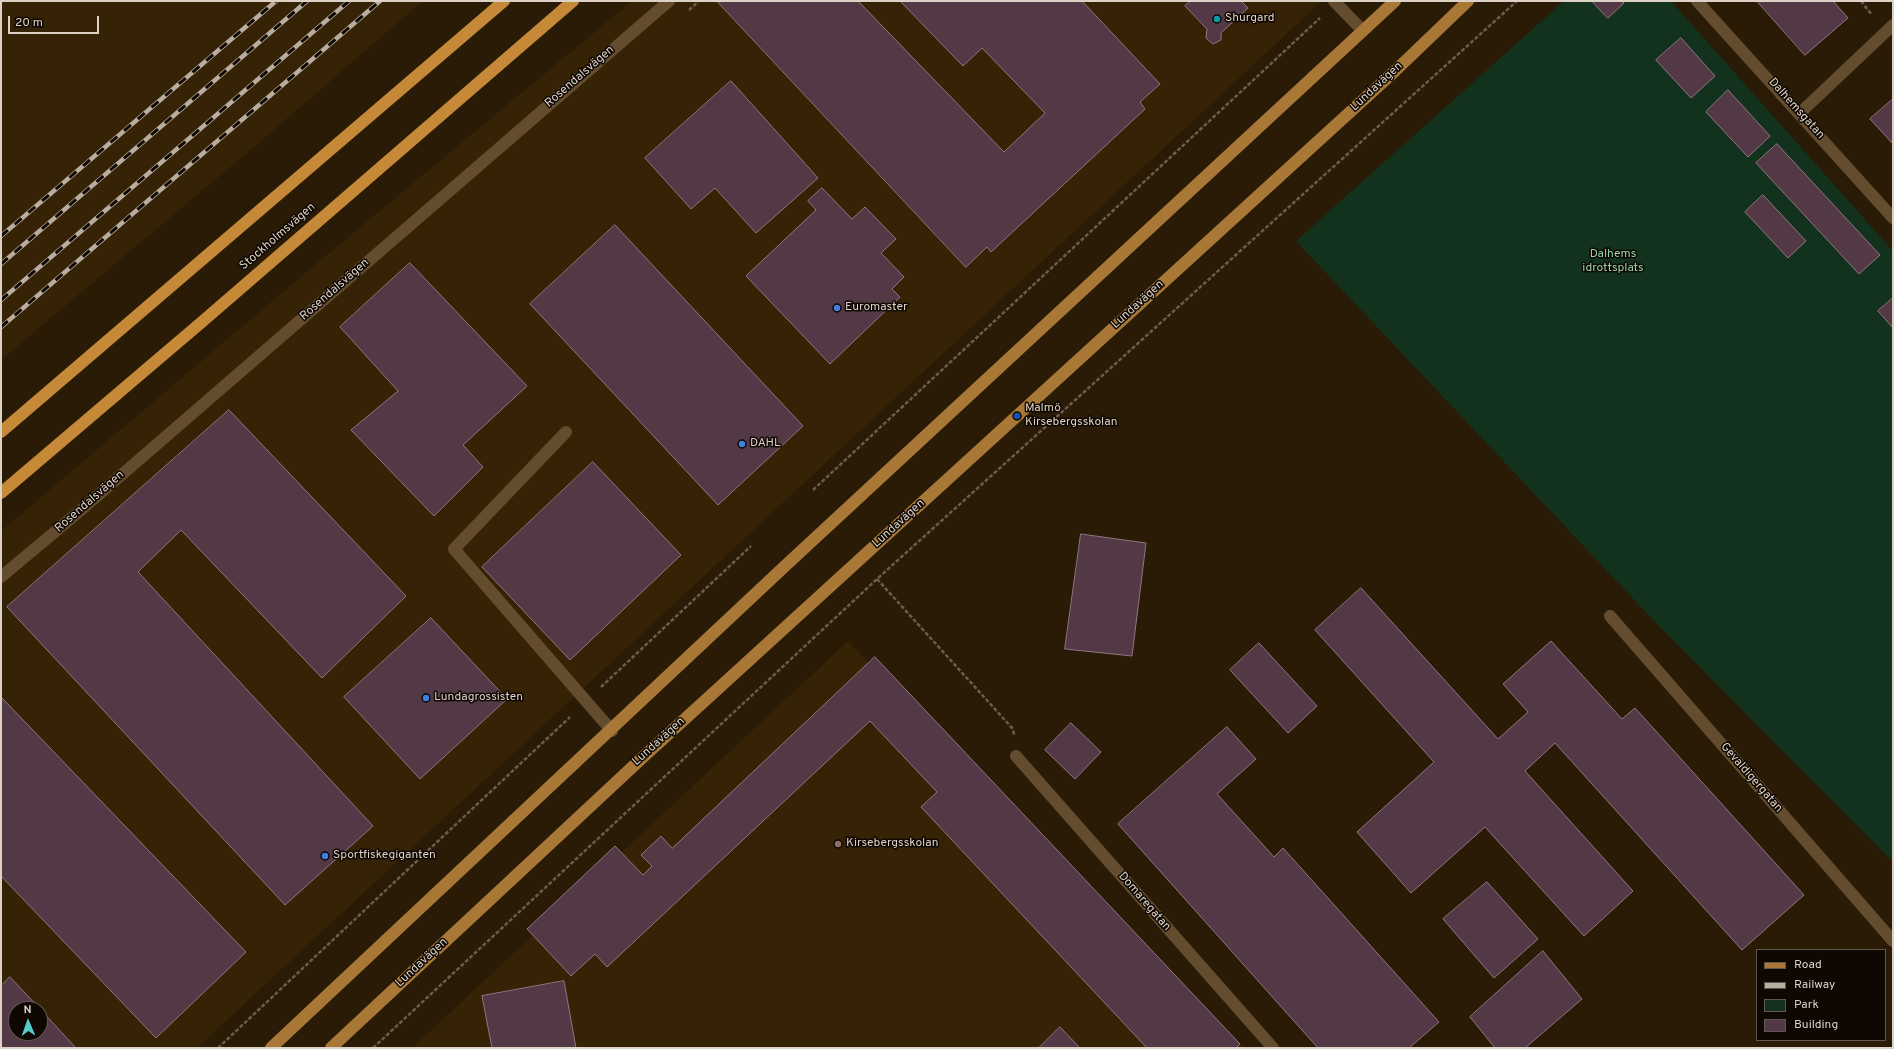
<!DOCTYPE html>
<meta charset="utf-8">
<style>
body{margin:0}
#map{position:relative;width:1894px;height:1049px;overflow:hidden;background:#2a1b06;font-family:Overpass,sans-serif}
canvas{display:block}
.frame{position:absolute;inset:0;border:2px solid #dcd2c5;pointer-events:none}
.legend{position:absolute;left:1756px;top:949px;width:130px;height:92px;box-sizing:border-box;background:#0e0702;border:1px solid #605850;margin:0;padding:5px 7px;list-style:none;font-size:12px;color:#dcd2c5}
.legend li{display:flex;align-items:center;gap:8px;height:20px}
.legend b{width:20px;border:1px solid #605850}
.north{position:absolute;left:8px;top:1001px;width:40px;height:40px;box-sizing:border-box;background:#0e0702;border:1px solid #605850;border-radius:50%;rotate:358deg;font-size:11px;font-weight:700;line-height:16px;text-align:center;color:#dcd2c5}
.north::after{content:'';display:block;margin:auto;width:14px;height:18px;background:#53cdca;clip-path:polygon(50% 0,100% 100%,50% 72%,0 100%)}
.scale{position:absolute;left:8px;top:16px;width:91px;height:18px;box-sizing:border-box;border:2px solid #dcd2c5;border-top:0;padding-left:5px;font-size:12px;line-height:14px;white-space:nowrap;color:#dcd2c5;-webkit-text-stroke:3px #0e0702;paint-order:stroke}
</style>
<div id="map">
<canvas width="1894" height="1049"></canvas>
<div class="frame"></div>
<ul class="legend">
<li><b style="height:5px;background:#a97836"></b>Road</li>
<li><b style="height:5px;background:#b8ad9f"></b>Railway</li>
<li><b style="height:11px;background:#13321d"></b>Park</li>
<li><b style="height:11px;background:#533845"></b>Building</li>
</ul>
<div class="north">N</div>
<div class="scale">20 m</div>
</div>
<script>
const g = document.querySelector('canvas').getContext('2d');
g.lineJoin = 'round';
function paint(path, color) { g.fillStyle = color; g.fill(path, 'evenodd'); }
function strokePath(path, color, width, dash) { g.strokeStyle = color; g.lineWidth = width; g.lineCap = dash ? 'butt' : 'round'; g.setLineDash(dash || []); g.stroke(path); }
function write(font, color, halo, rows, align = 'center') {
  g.font = font + ' Overpass,sans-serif'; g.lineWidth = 3; g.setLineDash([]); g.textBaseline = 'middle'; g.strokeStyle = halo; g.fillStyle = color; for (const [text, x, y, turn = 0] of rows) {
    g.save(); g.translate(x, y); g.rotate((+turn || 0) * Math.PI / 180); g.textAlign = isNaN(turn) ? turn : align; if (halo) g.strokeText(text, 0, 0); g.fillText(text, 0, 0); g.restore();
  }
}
paint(new Path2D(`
 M1,1H423L254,147L1,360Z
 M632,1H1322L197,1048H1V531L310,269ZM16,1009H40V1033H16Z
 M848,641L1245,1048H412Z`), '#362205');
paint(new Path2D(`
 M1564,1H1671L1893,251V862L1657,624L1296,241Z`), '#13321d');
const building = new Path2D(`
 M717,1H858L1004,152L1045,113L982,48L963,66L900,1H1082L1160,84L1140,102L1145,109L991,252L987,247L966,267Z
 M1191,1H1241L1248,8L1221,33V40L1213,44L1206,38L1207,29L1185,6Z
 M1592,1H1622L1624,3L1608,18Z
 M1757,1H1833L1848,18L1805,55Z
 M1681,38L1715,76L1691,98L1656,60Z
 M731,81L818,178L756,233L715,188L691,209L645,158Z
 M1728,90L1770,136L1748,157L1706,112Z
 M1893,99V144L1870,119Z
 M1777,144L1880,255L1859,274L1756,163Z
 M822,188L852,219L865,207L896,239L881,253L904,277L892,289L900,297L830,364L746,276L816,210L808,201Z
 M1763,195L1806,241L1788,258L1745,212Z
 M615,225L803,426L718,505L530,304Z
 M410,263L527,386L463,445L483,467L434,516L351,430L398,391L340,327Z
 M1893,298V328L1878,311Z
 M229,410L406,596L322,678L181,530L138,572L373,826L285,905L7,607Z
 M593,462L681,555L570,660L482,567Z
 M1081,534L1146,543L1132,656L1065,649Z
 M1361,588L1498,739L1528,712L1503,684L1551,641L1622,719L1635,708L1804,895L1742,950L1555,743L1525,771L1633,891L1584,936L1485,827L1411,893L1357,832L1434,762L1315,630Z
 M431,618L507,699L420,779L344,697Z
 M1259,643L1317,706L1288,733L1230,670Z
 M875,657L1240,1044L1236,1048H1147L921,807L937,792L870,721L607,967L595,954L571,976L527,929L615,846L643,875L652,866L641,855L661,836L672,848Z
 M1,697L246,952L156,1038L1,876Z
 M1071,723L1101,752L1075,779L1045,750Z
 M1227,727L1256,759L1217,794L1274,857L1283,848L1439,1022L1409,1048H1318L1118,824Z
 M1487,882L1538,939L1494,978L1443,919Z
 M1543,951L1582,999L1525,1048H1495L1470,1017Z
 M10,977L40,1009H16V1033H40V1009L76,1048H1V986Z
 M564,981L576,1048H492L482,996Z
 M1060,1027L1080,1048H1039Z`);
paint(building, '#533845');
strokePath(building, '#937582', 1);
strokePath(new Path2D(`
 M1861,1L1872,15
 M689,10L699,1
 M813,490L1320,18
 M877,579L1013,729L1014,735
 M601,687L751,546
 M218,1048L570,717
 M373,1048L877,579L1517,1`), '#6a5d4b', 2.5, [4, 2]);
strokePath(new Path2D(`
 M1334,1L1363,31
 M1697,1L1893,218
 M1800,113L1893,25
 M566,432L454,549L612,731
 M1,577L81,510L669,1
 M1610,616L1893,941
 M1016,756L1273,1048`), '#644c2f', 12);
strokePath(new Path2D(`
 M271,1048L785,566L1395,1
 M331,1048L641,759L1395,71L1468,1`), '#a97836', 12);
strokePath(new Path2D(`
 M1,432L504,1
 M1,493L203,321L573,1`), '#c58938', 12);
const rail = new Path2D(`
 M1,236L276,1
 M1,264L307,1
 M1,300L349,1
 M1,327L380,1`);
strokePath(rail, '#b8ad9f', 4.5);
strokePath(rail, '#0e0702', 3, [9]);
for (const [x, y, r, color] of [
 [1217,19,4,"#0f9aa8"],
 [837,308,4,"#3f7fe0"],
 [1017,416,4,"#1a4fb4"],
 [742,444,4,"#3f7fe0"],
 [426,698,4,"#3f7fe0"],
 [838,844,4,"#8d6e63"],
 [325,856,4,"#3f7fe0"]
]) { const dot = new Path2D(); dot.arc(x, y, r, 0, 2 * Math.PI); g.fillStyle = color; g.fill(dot); strokePath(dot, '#0e0702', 1.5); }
write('12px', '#dcd2c5', '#0e0702', [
 ["Shurgard",1225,19],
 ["Euromaster",845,308],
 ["Malmö",1025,409],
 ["Kirsebergsskolan",1025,423],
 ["DAHL",750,444],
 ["Lundagrossisten",434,698],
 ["Kirsebergsskolan",846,844],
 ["Sportfiskegiganten",333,856]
], 'left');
write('12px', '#dcd2c5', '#0e0702', [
 ["Rosendalsvägen",580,77,-41],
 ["Lundavägen",1377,87,-43],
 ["Dalhemsgatan",1796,109,48],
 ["Stockholmsvägen",278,237,-41],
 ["Rosendalsvägen",335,290,-41],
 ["Lundavägen",1138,305,-42],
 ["Rosendalsvägen",90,502,-41],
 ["Lundavägen",899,524,-42],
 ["Lundavägen",659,742,-42],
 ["Gevaldigergatan",1751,778,49],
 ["Domaregatan",1144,902,49],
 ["Lundavägen",422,963,-43]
]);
write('12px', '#95d3a6', '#0e0702', [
 ["Dalhems",1613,255],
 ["idrottsplats",1613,269]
]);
</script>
